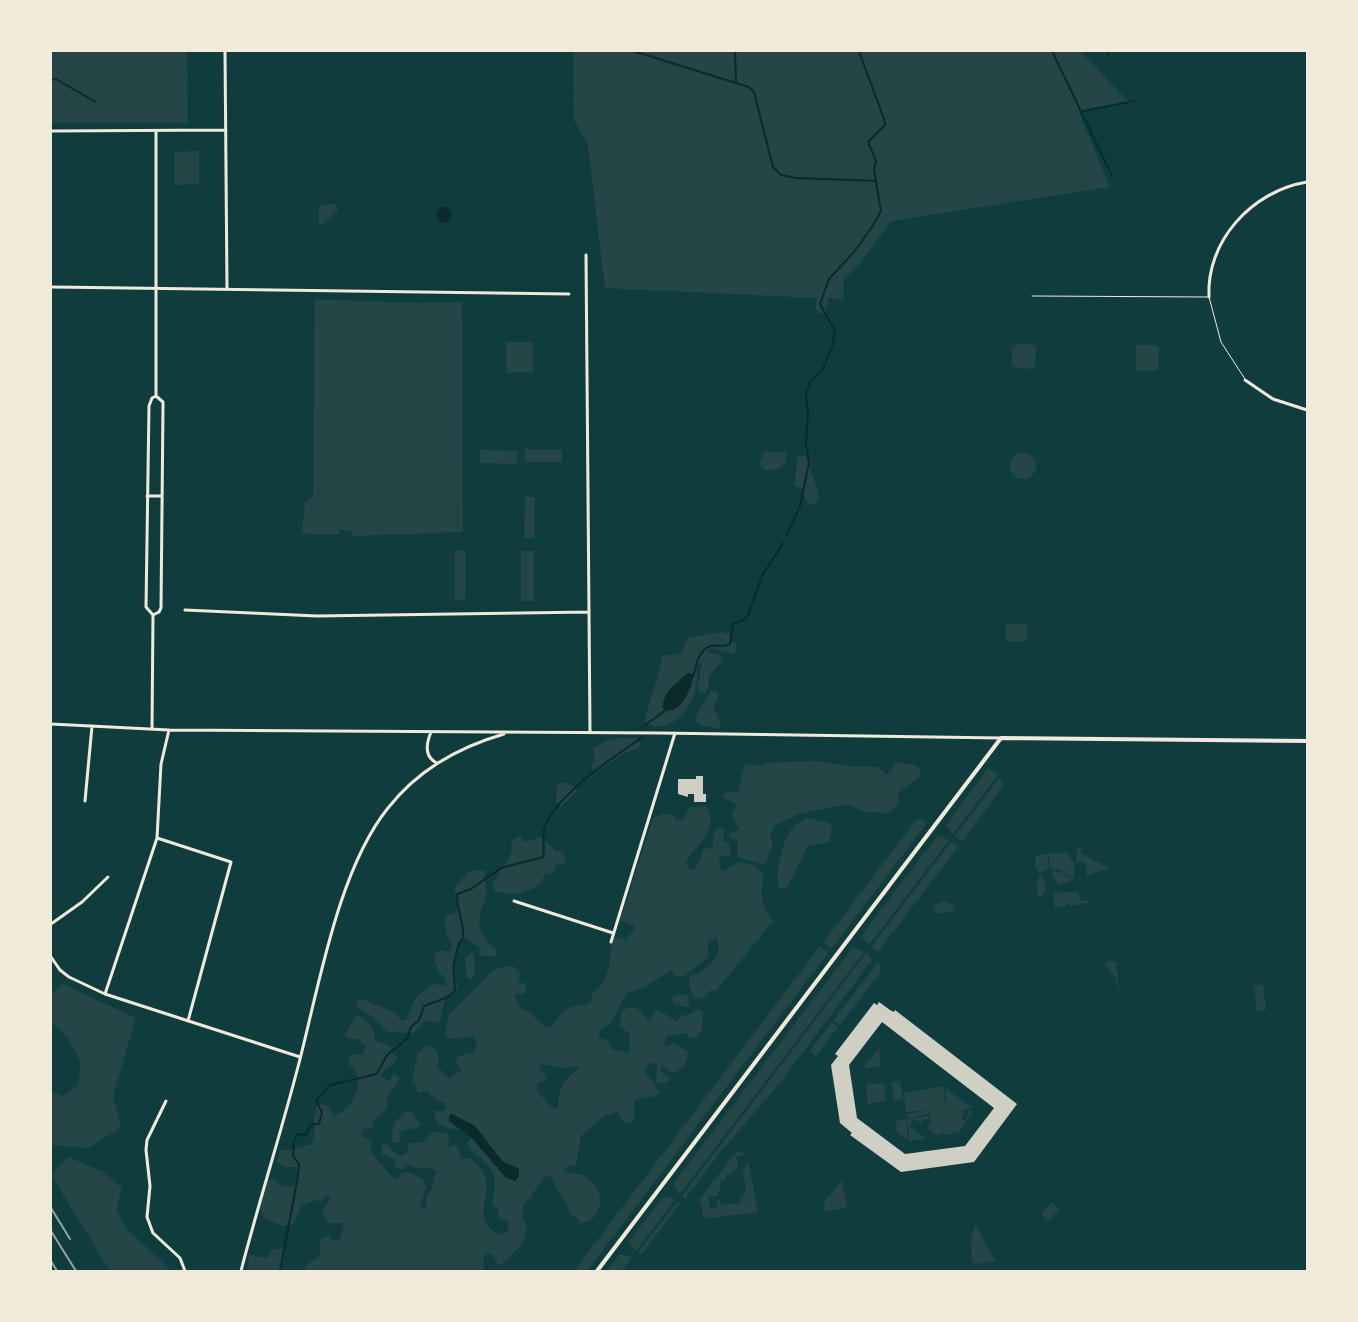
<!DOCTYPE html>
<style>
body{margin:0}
#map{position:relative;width:1358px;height:1322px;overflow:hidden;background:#0f3d3e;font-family:"PT Sans Narrow",sans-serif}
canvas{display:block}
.frame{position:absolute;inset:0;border:52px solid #f1e9da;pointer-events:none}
</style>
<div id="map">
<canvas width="1358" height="1322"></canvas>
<div class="frame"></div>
</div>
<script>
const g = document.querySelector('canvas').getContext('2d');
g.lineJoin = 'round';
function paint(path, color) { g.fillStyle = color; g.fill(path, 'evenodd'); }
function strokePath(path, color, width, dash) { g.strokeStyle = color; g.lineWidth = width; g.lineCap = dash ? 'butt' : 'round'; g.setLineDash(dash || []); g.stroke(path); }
paint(new Path2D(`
 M51,51H187L188,123H51Z
 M573,51H1080L1129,102L1079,112L1110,187L891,221L859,265L844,279L843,299L828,298L826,313H818L815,309L817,298L605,288L588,146L574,120Z
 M199,151V184L175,185L174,152Z
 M336,204L338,210L324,224H319V205Z
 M315,299L413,303L462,302L463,532L352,536L351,530H339V535L302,533L305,502L313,498Z
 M506,342H533V372L506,373Z
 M1017,344H1031L1036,348L1035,369L1017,368L1012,364V349Z
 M1136,345H1155L1159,348L1158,369L1155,371L1136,370Z
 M525,449L562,450V462H525Z
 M480,450L517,451V464L480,463Z
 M764,452H786C790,468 775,470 764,470L759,465Z
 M1010 466a13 13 0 1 1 26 0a13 13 0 1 1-26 0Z
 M806,456C809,471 817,482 819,497L814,505L808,504L801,487H795L797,457Z
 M525,497H535L534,538H524Z
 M455,551H466L465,600H455Z
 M521,551H534V601H521Z
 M1006,624H1027V641H1006Z
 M721,632L732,635V642L737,645V649L733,654L712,648L707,652L720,655L722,661L709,676L708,689L705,693H699L698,688L702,661L696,666C702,691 684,729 655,726C650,725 648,725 644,722C649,699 659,680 662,656L681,653L688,638Z
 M711,691H716L719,694L714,707L721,725L718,729L700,725L695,720L698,711Z
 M617,738H637L641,743L639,748L625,753L599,770H594L591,767L594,759V748L606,741Z
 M814,761L855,767H878L886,774L891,773L894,762L915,765L921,770L920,776L898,793V805L887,813L864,812L848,804L798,814L774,826L770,835L773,845L765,865L738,857L737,840L730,838V832L739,830L732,814L737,805L723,797L725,792H738L745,764L764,766L766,763Z
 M988,768L998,775L953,834L946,825Z
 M1000,777L1003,784L1002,788L962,842L955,836Z
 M563,782L576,787L577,791L561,807L556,802L557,786Z
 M706,806C722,829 695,844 686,863L689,869L693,870L699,863L703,849L713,848V836L718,827L724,829L723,841L728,843L731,850L730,855L719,857L720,870L725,871C735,857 756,863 764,875C760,893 761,905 773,921L716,991L711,990L701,999L694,998L689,985V977C707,971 725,956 716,937L708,943V957L684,976L675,977L671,970L645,987L627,993L610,1024L600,1030L599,1038L607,1040L612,1049L629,1053L630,1034L620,1027L621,1013L627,1008H637L650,1022L654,1011L659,1010L677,1022L680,1016L692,1014L697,1009L703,1011L702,1030L696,1038L689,1037L686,1033L666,1037L664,1047L674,1043L689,1052L683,1068L673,1073L663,1066L660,1071L670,1079L666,1083L656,1082L657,1064L652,1062L644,1070L659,1092L656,1096L634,1100L635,1117L630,1124L622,1121L617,1112L604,1116L581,1136L576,1166L569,1165L563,1172C570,1173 580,1173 586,1177C589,1180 596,1185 597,1188C605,1203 597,1223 580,1223L576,1217L570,1215C566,1198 557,1194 552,1177L545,1176L523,1207V1218L527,1228L523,1243L502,1265L498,1264L492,1254H486L483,1258L484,1271H305L307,1264L319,1257L321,1238L329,1236L333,1241H339L344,1226L342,1223H328L322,1211L329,1202L330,1197L327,1195L322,1201L316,1200L301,1206L294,1223L282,1226L264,1218L260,1206L268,1180L273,1179L283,1187L295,1185L299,1174L295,1167H285L277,1162L280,1150H290L312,1144C318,1129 311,1118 318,1104L328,1105L333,1115C349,1113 361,1091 357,1075C355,1070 350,1066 348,1062L351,1055L363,1054L366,1046L358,1039H350L344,1036L357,1015C369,1020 375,1029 375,1041L390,1046L392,1053L398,1057L394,1063L382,1072L381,1077L388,1081L395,1073L400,1079L386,1100L388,1108L375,1118L372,1128L363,1129L361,1135L372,1142L371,1152L393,1178L398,1179L400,1173L409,1172L423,1179L426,1187L420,1207L423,1209L427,1207L426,1196L432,1189L436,1171L429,1167L419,1169L409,1164L401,1170L396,1168L394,1159L381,1154L382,1145L387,1144L392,1151L400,1156L406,1154L409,1143H421L433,1132L446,1133L449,1137L448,1149L453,1145L459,1147L460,1159C467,1157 471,1158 477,1164C497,1187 479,1199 485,1220C488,1228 494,1232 501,1235L508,1231L509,1223L499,1217V1210L493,1205C495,1179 499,1173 477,1155C472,1151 469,1149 467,1143L472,1138L506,1178L519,1169L502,1161L475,1126L449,1121L462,1130C448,1129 434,1127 435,1111H445V1104L431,1096L429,1091L417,1092V1085L412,1081L418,1053L427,1045L434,1047L439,1055L438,1067L449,1078L462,1070L455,1061L459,1056L473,1052L477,1044L474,1036L449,1039L445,1035L448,1016L493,970L508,966L515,967L521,973L518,982L526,984V991L523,995L516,993L515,999L520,1008C533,1010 537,1025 550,1028C556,1020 562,1011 571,1007C578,1005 584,1006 591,1002L592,993C611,982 609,959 612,940L615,937L626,939L634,930V926L620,921L653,818L663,814L675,815V820H683L690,807ZM541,1064L564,1068L576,1066L579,1068C561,1084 559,1084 558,1109L550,1106L537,1091L538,1083L545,1082L546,1076L539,1069Z
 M807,818L830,823L832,831L829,842L808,846L787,888L779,889C775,872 782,836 796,824C799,822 804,820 807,818Z
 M920,819L927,823L832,948L823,943L915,821Z
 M938,835L949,840L869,945L861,936Z
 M520,836L525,842L540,837L553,847L554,851H562L566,859L563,865H556L555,871L551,874L546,873C536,894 515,897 495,891L492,885L499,872L509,858L512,850L511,842Z
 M951,842L958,847L878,952L871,947Z
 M1077,848H1081V853L1109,868L1087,876L1086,865L1080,861L1076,862Z
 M1066,852L1074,863V878L1060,870L1051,869L1048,854Z
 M1047,854L1049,869L1040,873L1034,865L1036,863L1035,856Z
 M483,870L486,871L484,878C495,908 460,918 496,949L497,957L479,955L480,948L466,938L457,942L453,977L458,986L445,998L439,1023L426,1020L414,1033L387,1032L373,1017L357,1007L356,1002L362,999L395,1013L401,1020H406C414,1001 415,995 434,984L445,986L447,981L438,971L435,963V954L441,950L448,952L451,949L452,942L447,937L444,921L447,915L455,913L459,906L454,888L469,871Z
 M1051,871L1063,873L1074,880L1058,885Z
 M1040,875L1046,882L1044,887L1046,891L1039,898L1036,885Z
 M1057,891L1059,893L1078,891L1080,901L1090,900L1088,903L1069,906V903H1065L1066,906L1055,908L1053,893Z
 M943,901L953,905L954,911L935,914L934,907Z
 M820,946L828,953L587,1271H574Z
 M853,947L864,952L680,1194L673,1184Z
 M470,953L474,954L475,973L472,979H467L465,959Z
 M866,953L873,959L779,1084L719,1154L685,1199L682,1196Z
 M1110,961L1116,962L1119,997L1115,976L1106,966V963Z
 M878,962L881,968L880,973L840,1025L833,1021Z
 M63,984L136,1018L113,1096L121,1127L89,1148L51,1145V1091L63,1096L78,1085L81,1063L68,1038L51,1022L52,993Z
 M1263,984L1266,1010L1257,1011L1254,986Z
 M681,994L688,996L689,1008L674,1004L672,997Z
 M832,1022L838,1027L816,1056L810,1051Z
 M879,1048L881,1066L864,1068L865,1066Z
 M900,1081L903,1099L894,1100L892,1082Z
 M884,1083L886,1101L868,1104L866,1085Z
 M943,1086L945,1102H947L945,1088L972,1108L957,1111H965L961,1118L965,1121L970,1111H973L959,1132L944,1135L942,1129L941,1135L932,1133L927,1127L930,1122V1114L907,1118V1114L932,1109L906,1112L904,1093Z
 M405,1112H413L420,1125L416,1128L401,1131L399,1142L394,1143L391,1140L394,1123Z
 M929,1116L928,1120L925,1118L921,1123L914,1119L909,1126L926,1138L910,1141L907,1119Z
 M906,1119L908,1140L897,1132L896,1121Z
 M737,1151L746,1154L736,1156L738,1166L730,1175H726V1180L720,1182L721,1190L718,1191V1196L708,1197L710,1208L719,1207L716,1204L718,1199L720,1200L721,1205L741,1203L740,1197L744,1195L746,1185L742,1172L748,1161L758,1212L703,1219L701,1201H698Z
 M69,1157L103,1172L122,1188L116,1209L127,1229L172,1271H110L53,1178L55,1170Z
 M842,1180L847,1207L825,1212L824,1202Z
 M664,1196L671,1197L675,1200L636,1251L628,1243Z
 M677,1202L680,1204L642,1254L638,1252Z
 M1051,1202L1059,1209L1049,1221L1041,1214Z
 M975,1224L995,1260V1261L976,1264L972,1262L971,1238Z
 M281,1248L286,1251L281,1271H247L249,1255L267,1258L272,1250Z
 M620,1254L632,1257L622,1271H607Z`), '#244646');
paint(new Path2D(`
 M436 215a8 8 0 1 1 16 0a8 8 0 1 1-16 0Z
 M688,673L693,674C694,686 678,720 663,708C662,692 677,683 688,673Z
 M452,1114L475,1126L502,1161L519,1169V1176L515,1181L506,1178L472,1138L449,1121V1115Z`), '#0a2a2b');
strokePath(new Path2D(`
 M633,51L749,87L754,92L773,167L781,175L796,178L876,181
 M735,51L736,83
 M1052,51L1112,176
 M1108,51V55
 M51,80L56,79L96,102
 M1083,111L1134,101
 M787,534L800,506L809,463L806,443L808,415L806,395L810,382L822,371L832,347L835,331L820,304L829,279L854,252L870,230L881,211L874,170L876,161L868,142L885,125L884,119L859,51
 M693,677C696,666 698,650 711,646C718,644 723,648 730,644L733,624L747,618L762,576L783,543
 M644,726L667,709
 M280,1271L298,1176L299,1164L293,1156L294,1140L298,1134L306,1135L311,1124H319L322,1112L316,1101L330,1085L377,1074L387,1055L407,1039L411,1027L419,1020L424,1006L448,997L455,991C454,970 451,969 458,948C459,944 462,940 463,937C465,927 456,907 457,894L471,889L501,868L543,857C545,848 542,839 544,830C553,796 615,756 643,737`), '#0a2a2b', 2);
paint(new Path2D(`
 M696,776H703V794H706V802H694V794H688V797L678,794V779H696Z
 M879,1002L890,1010L894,1012L895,1010L1017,1104L974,1162L901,1172L850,1135L852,1133L840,1123L831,1065L838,1056L835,1054L874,1003L877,1005ZM882,1022L994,1108L965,1146L905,1154L857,1118L849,1065Z`), '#cfcfc3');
strokePath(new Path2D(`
 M1032,296L1209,297L1221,342L1245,379`), '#f1e9da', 1);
strokePath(new Path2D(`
 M225,51L227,289
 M51,131L226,130
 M586,255L590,732
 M53,287L569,294
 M1209,297C1206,241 1252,191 1307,182
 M1245,380L1273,399L1307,410
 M147,496H162
 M185,610L317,616L589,612
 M153,615L146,607L149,406L152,398L156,396V131
 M153,615L159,612L161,608L163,407V402L156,396
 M51,724L169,730L659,733L1001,738
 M152,729L153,615
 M431,732C426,744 424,757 437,763
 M85,801L92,726
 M157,838L231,862L188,1021
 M514,901L613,933
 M51,924L82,902L108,877
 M611,942L675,733
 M51,957L60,970L69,977L105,994L300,1057
 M105,994L157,838L161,764L169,730
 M166,1101L147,1140L146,1150L150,1186L147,1217L153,1233L180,1258L185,1271
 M241,1271C259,1201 281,1133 299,1063C319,986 338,870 388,808C417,771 459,747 504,734`), '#f1e9da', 3);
strokePath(new Path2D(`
 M597,1271L1001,738L1307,741`), '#f1e9da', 4);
strokePath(new Path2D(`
 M51,1208L70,1239
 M51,1231L76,1271
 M51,1261L57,1271`), '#97a49c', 2);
</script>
